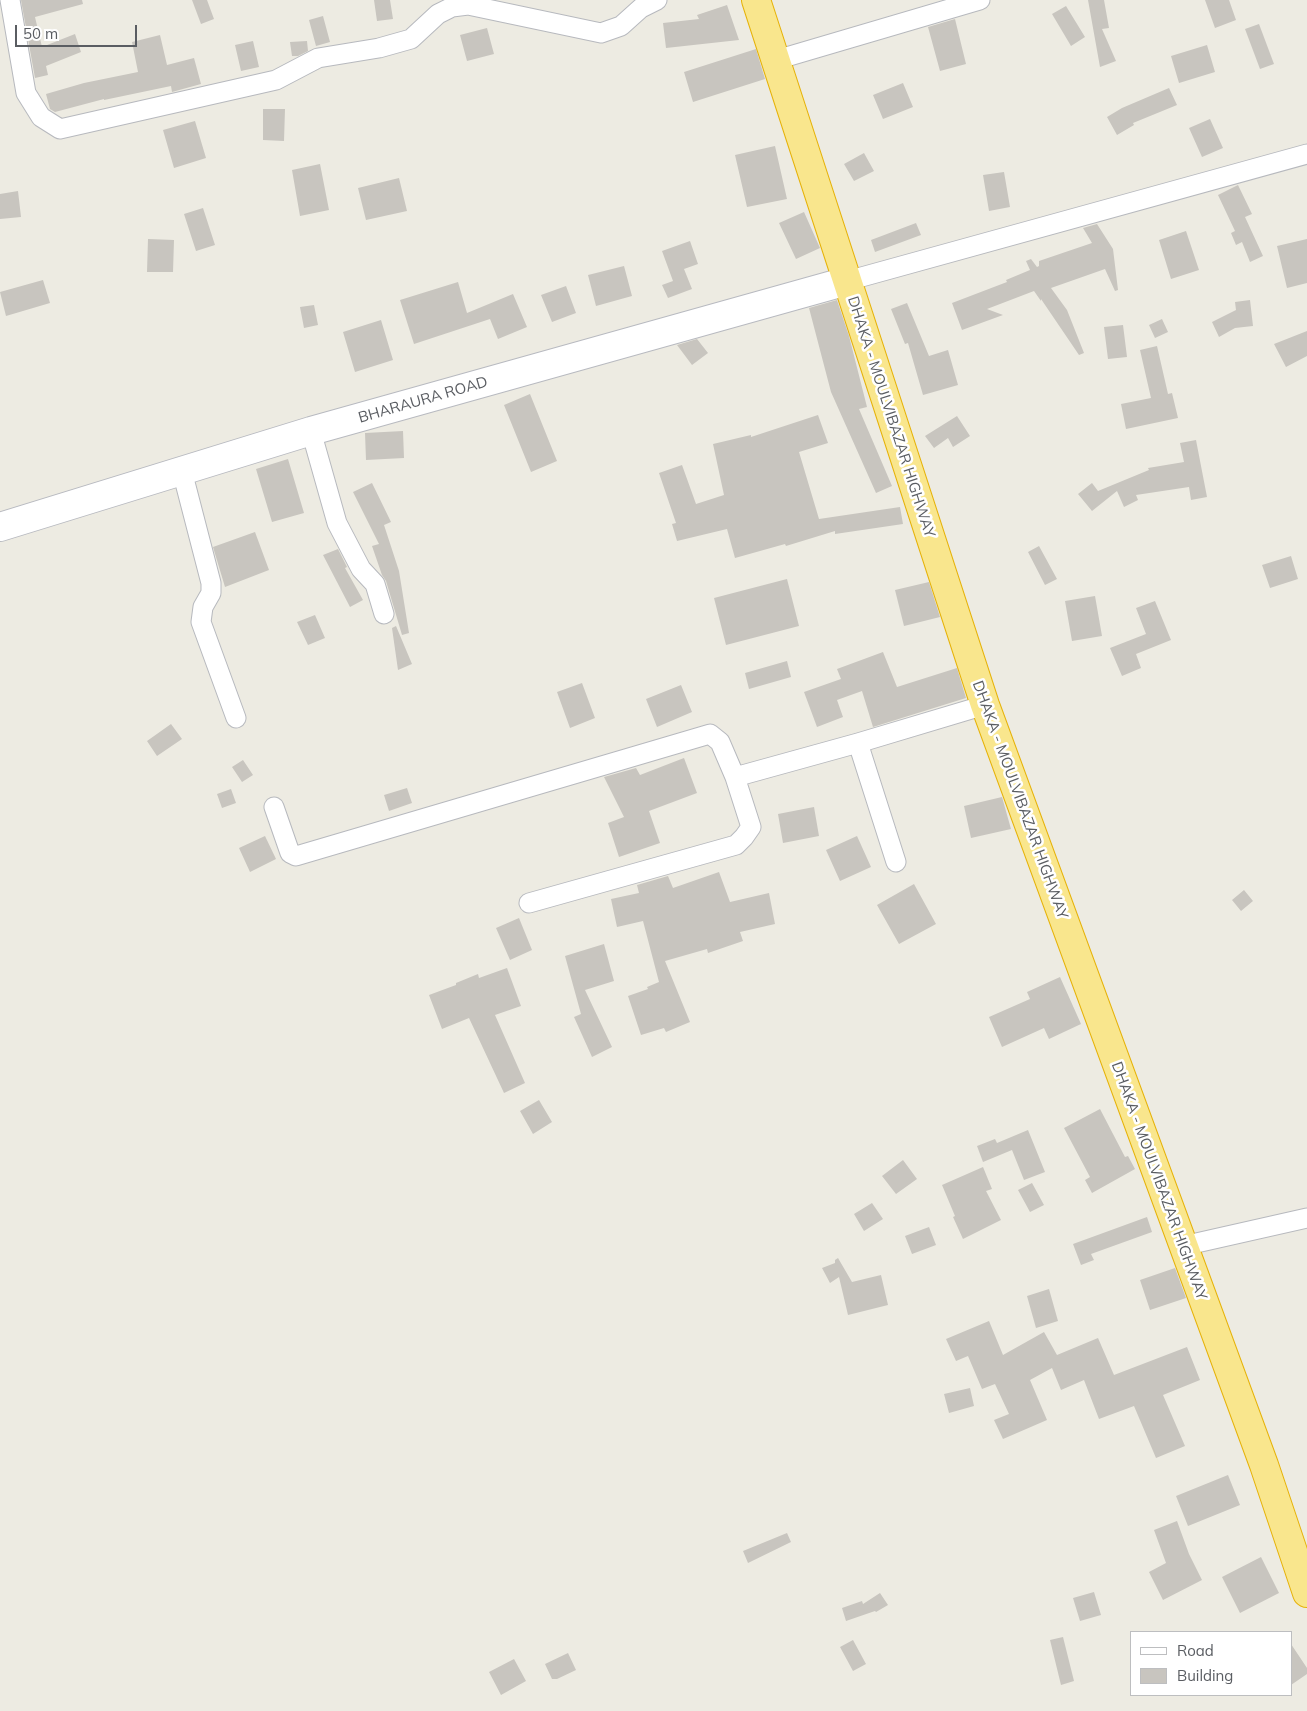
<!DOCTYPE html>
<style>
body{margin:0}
#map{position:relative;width:1307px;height:1711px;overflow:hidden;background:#edebe2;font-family:Mulish,sans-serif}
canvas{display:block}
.legend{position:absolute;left:1130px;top:1631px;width:162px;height:65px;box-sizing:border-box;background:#fff;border:1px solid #bdbec0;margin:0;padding:6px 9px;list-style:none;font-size:15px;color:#5a5d62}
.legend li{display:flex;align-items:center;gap:10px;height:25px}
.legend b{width:25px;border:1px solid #bdbec0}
.scale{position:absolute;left:15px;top:25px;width:122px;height:22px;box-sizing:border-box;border:2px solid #5a5d62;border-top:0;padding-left:6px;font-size:15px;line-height:18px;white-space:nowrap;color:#5a5d62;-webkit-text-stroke:4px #fff;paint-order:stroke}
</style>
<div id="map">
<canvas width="1307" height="1711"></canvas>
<ul class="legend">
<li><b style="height:6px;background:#fff"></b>Road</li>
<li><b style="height:14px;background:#c8c5bf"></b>Building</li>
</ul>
<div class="scale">50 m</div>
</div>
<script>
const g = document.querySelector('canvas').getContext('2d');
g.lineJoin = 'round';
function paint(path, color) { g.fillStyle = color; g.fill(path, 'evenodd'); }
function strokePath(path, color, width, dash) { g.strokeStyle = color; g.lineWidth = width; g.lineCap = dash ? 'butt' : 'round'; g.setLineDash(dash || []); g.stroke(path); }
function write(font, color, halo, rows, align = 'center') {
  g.font = font + ' Mulish,sans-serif'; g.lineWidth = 5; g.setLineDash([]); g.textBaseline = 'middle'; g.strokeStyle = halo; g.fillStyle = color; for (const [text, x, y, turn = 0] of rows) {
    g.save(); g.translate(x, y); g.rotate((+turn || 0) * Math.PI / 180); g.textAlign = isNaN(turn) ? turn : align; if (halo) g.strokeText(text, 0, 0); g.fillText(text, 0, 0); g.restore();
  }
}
paint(new Path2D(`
 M21,0H82L83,4L35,17L42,47L75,34L81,52L46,66L48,75L35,78Z
 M192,0H207L214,19L201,24Z
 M374,0H390L393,19L377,21Z
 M1088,0H1104L1109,28L1102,29L1116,61L1100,67Z
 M1205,0H1229L1236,20L1215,28Z
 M727,5L739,40L666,48L663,23L699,19L697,15Z
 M1066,6L1085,37L1071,46L1052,14Z
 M323,16L330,42L316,46L309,20Z
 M955,19L966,64L940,71L928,27Z
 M1259,24L1274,64L1260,69L1245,29Z
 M487,28L494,54L467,61L460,35Z
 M160,35L167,65L194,58L201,84L172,92L171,86L104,100V99L55,112L50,109L46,94L84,83L138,72L132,42Z
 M253,41L259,67L241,71L235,45Z
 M307,41L308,51L298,56H292L290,42Z
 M1207,45L1215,72L1179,83L1171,56Z
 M756,49L765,79L693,102L684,72Z
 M903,83L913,107L883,119L873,95Z
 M1169,88L1177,105L1133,123L1134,125L1117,135L1107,117L1122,108Z
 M263,109H285L284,141L263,140Z
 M1210,119L1223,148L1202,157L1189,128Z
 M195,121L206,158L174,168L163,130Z
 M775,146L787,199L747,207L735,155Z
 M864,153L874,171L854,181L844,164Z
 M320,164L329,210L300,216L292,170Z
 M1004,172L1010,207L989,211L983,175Z
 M399,178L407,211L366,220L358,188Z
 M1238,185L1252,214L1245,217L1263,256L1250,262L1242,242L1236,245L1231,233L1235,231L1218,195Z
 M18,191L21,217L0,219V194Z
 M203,208L215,245L196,251L184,214Z
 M804,212L820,248L796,259L779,223Z
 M916,223L921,235L875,252L871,240Z
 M1097,224L1113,249L1118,290L1115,291L1105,269L1051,288L1067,310L1084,353L1079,355L1041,299V301L1034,291L987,309L1003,315L962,330L952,303L1007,282L1006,280L1030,270L1026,261L1031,259L1037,267L1039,266V261L1092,243L1083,228Z
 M1186,231L1199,270L1171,279L1159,240Z
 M148,239L174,240L173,272H147Z
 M1307,239V283L1287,288L1277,246Z
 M690,241L698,264L684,269L692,289L668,298L662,285L673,281L662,251Z
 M624,266L632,296L596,306L588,275Z
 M43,280L50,303L6,316L0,292Z
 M458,282L467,313L513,294L527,327L498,339L490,319L414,344L400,300Z
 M566,286L576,313L552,322L541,295Z
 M837,300L849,336L867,407L859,409L892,486L876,493L831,392L809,308Z
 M1250,300L1253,326L1235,328L1219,337L1212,322L1236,310L1235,302Z
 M907,303L929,356L948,350L958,385L923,395L908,343L905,344L891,309Z
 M314,305L318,325L304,328L300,307Z
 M1162,319L1168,332L1155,338L1149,325Z
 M381,320L393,360L355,372L343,332Z
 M1123,325L1127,357L1108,359L1104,327Z
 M1307,331V356L1286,367L1274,344Z
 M697,339L708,353L692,365L677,345Z
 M1157,346L1168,394L1172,393L1178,418L1126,429L1121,404L1151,398L1140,350Z
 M530,394L557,461L531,472L504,405Z
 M818,415L828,443L799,452L819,519L900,507L903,524L835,534V531L786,546L785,544L735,558L727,529L677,541L672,524L676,523L659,473L682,465L696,504L724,495L713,444L751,435V437Z
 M957,416L970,436L953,447L948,438L934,448L925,436Z
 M403,431L404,458L366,460L365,433Z
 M1196,440L1207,497L1191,500L1189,487L1136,495L1138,500L1124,507L1117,491L1092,511L1078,494L1092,483L1098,491L1149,470L1148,468L1184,462L1180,443Z
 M288,459L304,513L272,522L256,469Z
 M372,483L391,522L384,525L399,571L409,633L402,635L386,581L382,575L372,546L379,544L353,492Z
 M255,532L269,570L225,587L213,547Z
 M1039,546L1057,579L1045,585L1028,552Z
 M338,549L347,567L345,568L363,600L350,607L323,555Z
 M1291,556L1298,579L1270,588L1262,565Z
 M787,579L799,626L726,645L714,598Z
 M929,582L940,617L904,626L895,590Z
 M1095,596L1102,636L1072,641L1065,601Z
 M1155,601L1171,640L1136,654L1141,668L1122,676L1110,648L1146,634L1136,608Z
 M315,615L325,638L308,645L297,622Z
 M396,626L412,664L398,670L392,628Z
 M883,652L897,687L957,668L966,698L873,727L862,691L837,700L843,717L817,727L804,692L841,679L837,669Z
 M787,661L791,677L749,689L745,673Z
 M582,683L595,718L570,728L557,692Z
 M681,685L692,712L657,727L646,699Z
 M171,724L182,739L157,756L147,741Z
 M684,758L697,793L649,811L660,843L619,857L608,823L624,817L604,777L636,768L640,775Z
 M243,760L253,775L242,782L232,767Z
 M407,788L412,803L389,811L384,795Z
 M231,789L236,803L222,808L217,794Z
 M1002,797L1011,829L971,838L964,806Z
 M814,807L819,836L783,843L778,814Z
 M265,836L276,859L250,872L239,848Z
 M857,836L871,867L840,881L826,850Z
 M719,872L730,902L769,893L775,924L740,932L743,941L708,953L707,949L665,961L690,1022L666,1032L664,1028L641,1035L628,996L648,989L647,987L659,982L643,921L617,927L611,899L639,893L637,885L668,876L673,888Z
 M914,884L936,924L899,944L877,905Z
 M1244,890L1253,901L1241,911L1232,900Z
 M519,918L532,950L510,960L496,928Z
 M604,944L614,981L585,990L612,1047L592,1057L574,1017L581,1014L565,956Z
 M507,968L521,1006L495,1015L525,1083L504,1093L469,1018L442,1029L429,995L456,985V983L478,974L479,978Z
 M1060,977L1081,1024L1049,1039L1044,1028L1002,1047L989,1017L1030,999L1027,992Z
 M539,1100L552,1122L533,1134L520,1111Z
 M1100,1109L1125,1157L1128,1156L1135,1169L1092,1193L1085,1180L1090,1177L1064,1128Z
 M1028,1130L1045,1172L1024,1180L1012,1150L983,1162L977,1146L995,1139L997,1143Z
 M903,1160L917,1179L896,1194L882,1176Z
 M983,1167L992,1189L986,1191L1001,1220L963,1239L953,1217L955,1216L942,1185Z
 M1032,1183L1044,1205L1030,1212L1018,1190Z
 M872,1203L883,1219L864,1231L854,1214Z
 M1147,1217L1152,1232L1091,1254L1094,1260L1081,1265L1073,1244Z
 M929,1227L936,1245L912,1254L905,1236Z
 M838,1258L852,1282L881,1275L888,1305L848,1315L839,1277L830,1283L822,1268L835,1263V1260Z
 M1175,1268L1186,1298L1150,1310L1140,1280Z
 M1049,1289L1058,1321L1036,1328L1027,1296Z
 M989,1321L1003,1355L1044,1332L1057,1355L1098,1338L1114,1375L1187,1347L1200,1380L1163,1395L1185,1446L1156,1458L1134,1406L1099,1419L1084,1380L1061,1390L1052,1368L1030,1380L1047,1420L1003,1439L994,1420L1009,1414L995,1384L982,1389L968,1356L956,1361L946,1339Z
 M970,1388L974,1406L949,1413L944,1394Z
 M1228,1475L1240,1505L1188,1526L1176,1496Z
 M1177,1521L1189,1554L1202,1580L1163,1600L1149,1572L1166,1563L1154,1530Z
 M787,1533L791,1542L748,1563L743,1551Z
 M1261,1557L1279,1593L1240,1613L1222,1577Z
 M1094,1592L1101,1615L1080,1621L1073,1598Z
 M880,1593L888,1605L876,1612L875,1611L846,1621L842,1608L862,1601L863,1604Z
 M1063,1637L1074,1681L1061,1685L1050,1640Z
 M853,1640L866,1664L853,1671L840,1647Z
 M1291,1644L1307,1668V1674L1291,1685Z
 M568,1653L576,1670L557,1679H552L545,1664Z
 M514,1659L526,1681L501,1695L489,1672Z`), '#c8c5bf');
const street = new Path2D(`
 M10,0L26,93L41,117L60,129L276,80L318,58L379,48L411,39L438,14L452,7L468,5L601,33L621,26L641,8L657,0
 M776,60L980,0
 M847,281L1307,154
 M311,431L337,523L361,569L375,584L384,614
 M182,471L211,583V593L203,607L201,622L236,718
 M858,743L896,862
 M735,777L858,743L985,705
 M274,807L290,853L296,856L710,734L720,742L735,777L751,827L744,837L736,845L529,903
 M1183,1246L1307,1218`);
const secondary = new Path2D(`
 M0,527L311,431L847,281`);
const highway = new Path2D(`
 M756,0L985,705L1264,1465L1307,1593`);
strokePath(street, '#b7b9be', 21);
strokePath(secondary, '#b8bac0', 30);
strokePath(highway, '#e6b209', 30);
strokePath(street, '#fff', 19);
strokePath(secondary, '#fff', 28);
strokePath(highway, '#f9e68d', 28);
write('15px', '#5a5d62', '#fff', [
 ["BHARAURA ROAD",423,400,-16],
 ["DHAKA - MOULVIBAZAR HIGHWAY",891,417,72],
 ["DHAKA - MOULVIBAZAR HIGHWAY",1020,800,70],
 ["DHAKA - MOULVIBAZAR HIGHWAY",1159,1181,70]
]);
</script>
